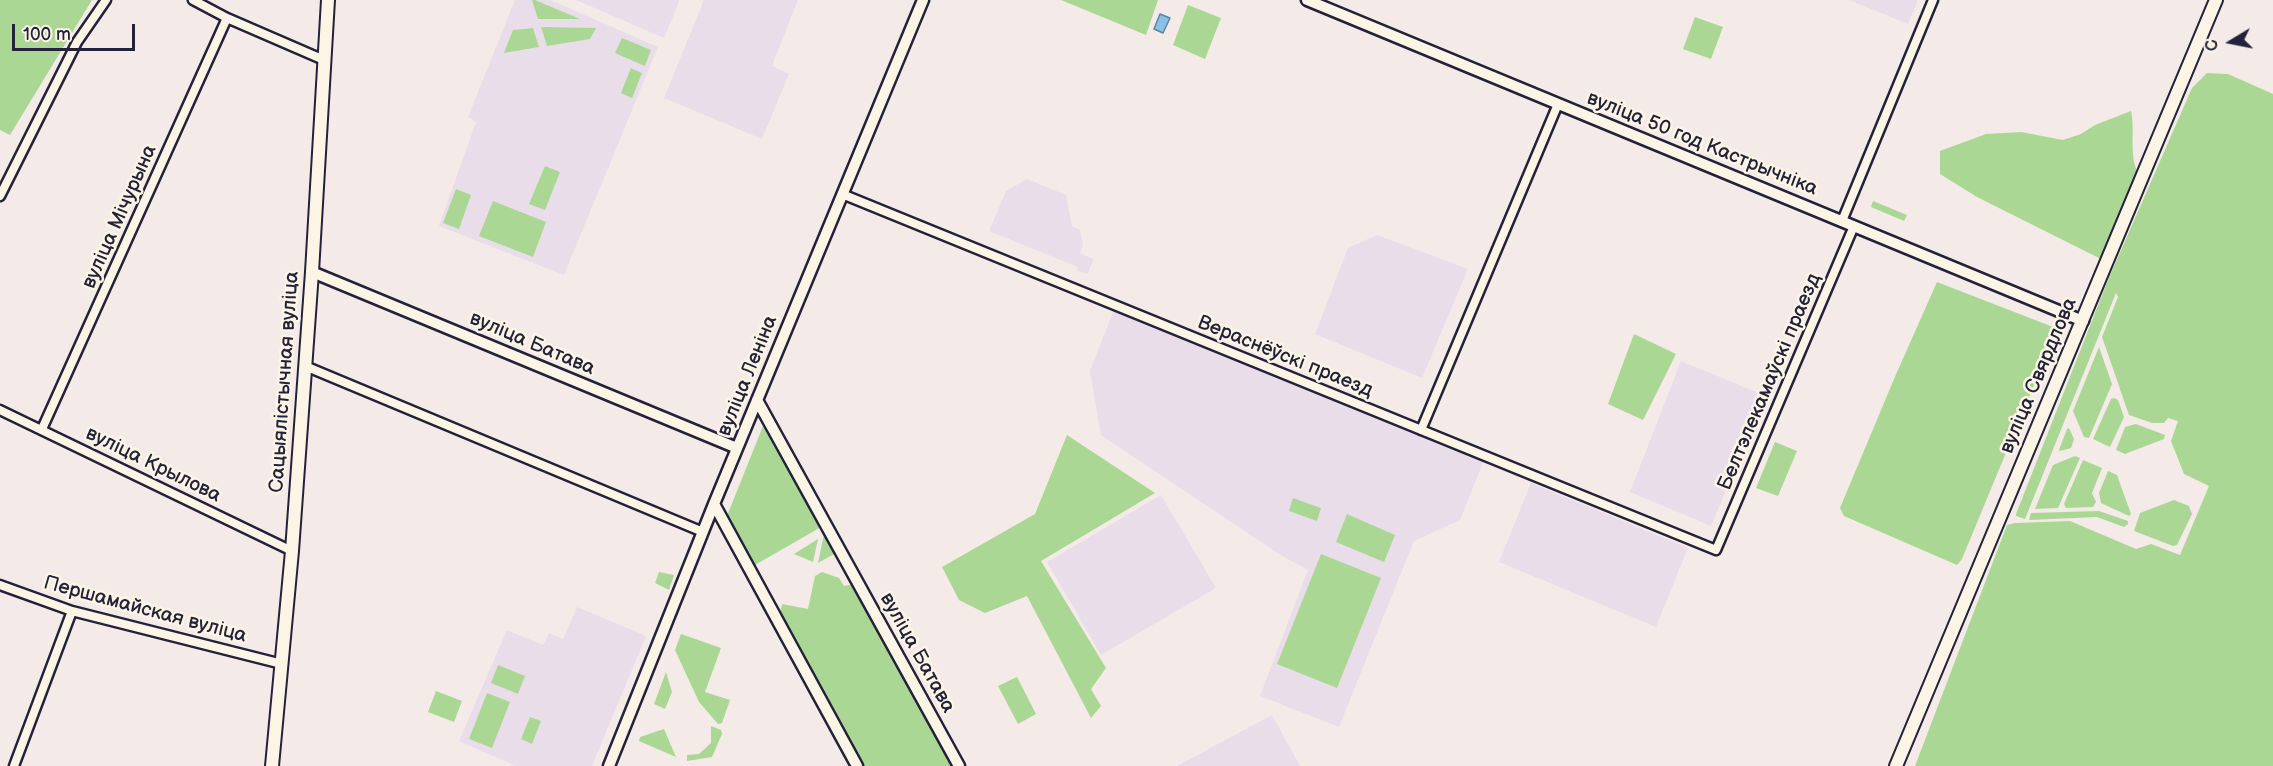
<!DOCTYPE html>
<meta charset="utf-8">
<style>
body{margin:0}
#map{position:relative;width:2273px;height:766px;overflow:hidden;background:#f4eae7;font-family:"Balsamiq Sans",sans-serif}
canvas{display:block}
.north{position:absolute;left:2201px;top:12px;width:60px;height:60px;-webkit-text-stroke:4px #fcf5e5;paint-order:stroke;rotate:260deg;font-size:16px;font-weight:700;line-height:24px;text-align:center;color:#22223b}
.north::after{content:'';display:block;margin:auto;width:21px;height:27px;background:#22223b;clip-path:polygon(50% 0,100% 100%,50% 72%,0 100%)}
.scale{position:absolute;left:12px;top:24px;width:123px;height:27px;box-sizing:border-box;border:3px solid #22223b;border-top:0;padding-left:8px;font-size:18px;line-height:21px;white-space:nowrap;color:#22223b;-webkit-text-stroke:4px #fcf5e5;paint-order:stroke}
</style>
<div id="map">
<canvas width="2273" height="766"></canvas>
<div class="north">С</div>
<div class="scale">100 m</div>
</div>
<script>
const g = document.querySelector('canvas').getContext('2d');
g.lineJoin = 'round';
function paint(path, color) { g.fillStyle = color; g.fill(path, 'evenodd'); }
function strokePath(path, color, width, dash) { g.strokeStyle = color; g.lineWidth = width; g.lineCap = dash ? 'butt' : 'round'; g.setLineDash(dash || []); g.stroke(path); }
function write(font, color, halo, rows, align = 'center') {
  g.font = font + ' "Balsamiq Sans",sans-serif'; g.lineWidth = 5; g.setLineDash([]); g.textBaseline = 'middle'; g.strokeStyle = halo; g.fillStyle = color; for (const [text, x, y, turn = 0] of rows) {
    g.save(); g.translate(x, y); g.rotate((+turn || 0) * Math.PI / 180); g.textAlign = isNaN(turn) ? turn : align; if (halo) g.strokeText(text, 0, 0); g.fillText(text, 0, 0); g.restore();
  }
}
paint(new Path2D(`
 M515,0H550L658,47L564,275L439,226L476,122L468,117Z
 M576,0H680L664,38Z
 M704,0H798L772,66L789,74L762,139L664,98Z
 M1849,0H1918L1908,24Z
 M1027,179L1066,195L1072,226L1080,230L1083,246L1080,253L1094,259L1087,274L1077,270L1078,267L989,231L1006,191Z
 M1377,235L1468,269L1422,378L1315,334L1348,248Z
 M1114,310L1484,460L1460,520L1414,541L1339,727L1260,696L1308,570L1279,554L1101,435L1090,371Z
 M1681,361L1766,396L1711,526L1630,492Z
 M1531,483L1688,548L1656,627L1499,562Z
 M1161,495L1216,588L1101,655L1047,562Z
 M577,607L646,636L592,766H516L459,741L507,630L543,645L549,633L563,639Z
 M1272,715L1300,766H1177Z`), '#eaddea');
paint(new Path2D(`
 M0,0H92L10,135L0,130Z
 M532,0H535L580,19H538Z
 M1061,0H1158L1146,35Z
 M1188,5L1221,18L1205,59L1173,45Z
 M1695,17L1723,27L1711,59L1683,49Z
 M541,27L596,28L590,39L547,46Z
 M533,28L539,47L504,53L513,30Z
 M622,38L651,50L645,66L615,53Z
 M631,68L642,73L632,98L621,93Z
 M2207,73L2228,74L2273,94V766H1915L2007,525L2015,523L2070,521L2136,549L2151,544L2180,555L2209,486L2184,474L2171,441L2178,421L2168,418L2164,423H2152L2129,415L2102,337L2118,297L2116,293L2025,519L2016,516V514L2108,280L2192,88Z
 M2131,111C2136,133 2127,158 2141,178L2105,261L1977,197L1940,174V151L1986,134L2021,132L2063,140L2081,134L2095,125Z
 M545,166L560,172L545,210L529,204Z
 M456,189L471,195L459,229L443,223Z
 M493,201L546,222L533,257L479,236Z
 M1873,201L1907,215L1904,221L1871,207Z
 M1937,282L2053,327L2055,334L1962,559L1957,565L1844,516L1840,508L1894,379Z
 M1634,334L1676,354L1643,420L1608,404Z
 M2099,347L2112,384L2089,438L2084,437L2073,411Z
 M2114,398L2118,400L2124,417L2110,447L2093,439L2111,399Z
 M2136,424L2165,435L2164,439L2125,454L2116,450L2125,427Z
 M763,426L821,527L755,565L727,516Z
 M2069,428L2074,439L2071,448L2060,451L2059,450L2067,429Z
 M1067,435L1155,493L1041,561L1106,668L1091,689L1101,706L1091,718L1027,596L985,613L959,600L942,567L1035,514Z
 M1775,442L1797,451L1778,496L1756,488Z
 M2075,456L2080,458L2058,508L2035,509L2053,465Z
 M2083,460L2102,468L2092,493L2096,502L2093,507L2066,508L2064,504Z
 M2108,471L2117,475L2131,514L2129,516L2101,503L2099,493Z
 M1293,498L1321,508L1317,521L1289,511Z
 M2174,500L2189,506L2192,514L2177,545L2173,546L2134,531L2140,513Z
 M2099,511L2128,521V524L2124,527L2097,517L2029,520L2031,513Z
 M1347,514L1395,535L1384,562L1336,542Z
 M824,534L834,554L818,563Z
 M818,539L813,562L794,554Z
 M1321,554L1381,578L1337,688L1277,664Z
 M659,572L674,575L669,590L655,583Z
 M822,572L839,578L844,586L854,584L953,766H860L779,619L782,604L808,609L815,576Z
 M681,634L721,648L705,692L730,700L722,723L718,724L699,702L675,650Z
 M498,665L525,676L518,694L491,683Z
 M666,672L672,692L665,709L654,704Z
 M1017,677L1036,714L1018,724L998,686Z
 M436,691L462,701L454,722L428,712Z
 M487,693L510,702L492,748L469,739Z
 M530,717L541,721L532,744L521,739Z
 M711,726L721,730L722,734L712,757L687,761V755L699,754L711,743Z
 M664,729L676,757L639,741L640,737Z`), '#abd795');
const water = new Path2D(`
 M1160,14L1170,18L1163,33L1154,29Z`);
paint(water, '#87c3e7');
strokePath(water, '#5f83a2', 1.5);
const minor = new Path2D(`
 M193,0L227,18L324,60
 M842,194L1716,550L1854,226
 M0,196L77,42L106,0
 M1842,221L1933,0
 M305,366L703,532
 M0,410L292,551
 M42,429L227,18
 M1421,430L1558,104
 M0,585L72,611L282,664
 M14,766L72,611`);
const tertiary = new Path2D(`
 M1307,0L2083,321
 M312,272L737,448
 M757,400L959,766
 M714,504L857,766
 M609,766L714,504L923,0`);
const secondary = new Path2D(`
 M272,766L292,551L312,272L328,0
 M1896,766L2216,0`);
strokePath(minor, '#22223b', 13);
strokePath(tertiary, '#22223b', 15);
strokePath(secondary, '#22223b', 16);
strokePath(minor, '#fcf5e5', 8);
strokePath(tertiary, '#fcf5e5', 10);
strokePath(secondary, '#fcf5e5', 12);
write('20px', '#22223b', '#fcf5e5', [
 ["вуліца 50 год Кастрычніка",1702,144,22],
 ["вуліца Мічурына",120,217,-66],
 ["вуліца Батава",532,344,23],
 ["Вераснёўскі праезд",1285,357,22],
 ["вуліца Леніна",748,376,-68],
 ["вуліца Свярдлова",2039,376,-67],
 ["Сацыялістычная вуліца",285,382,-86],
 ["Белтэлекамаўскі праезд",1770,382,-67],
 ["вуліца Крылова",153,465,26],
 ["Першамайская вуліца",145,610,15],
 ["вуліца Батава",917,653,61]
]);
</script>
